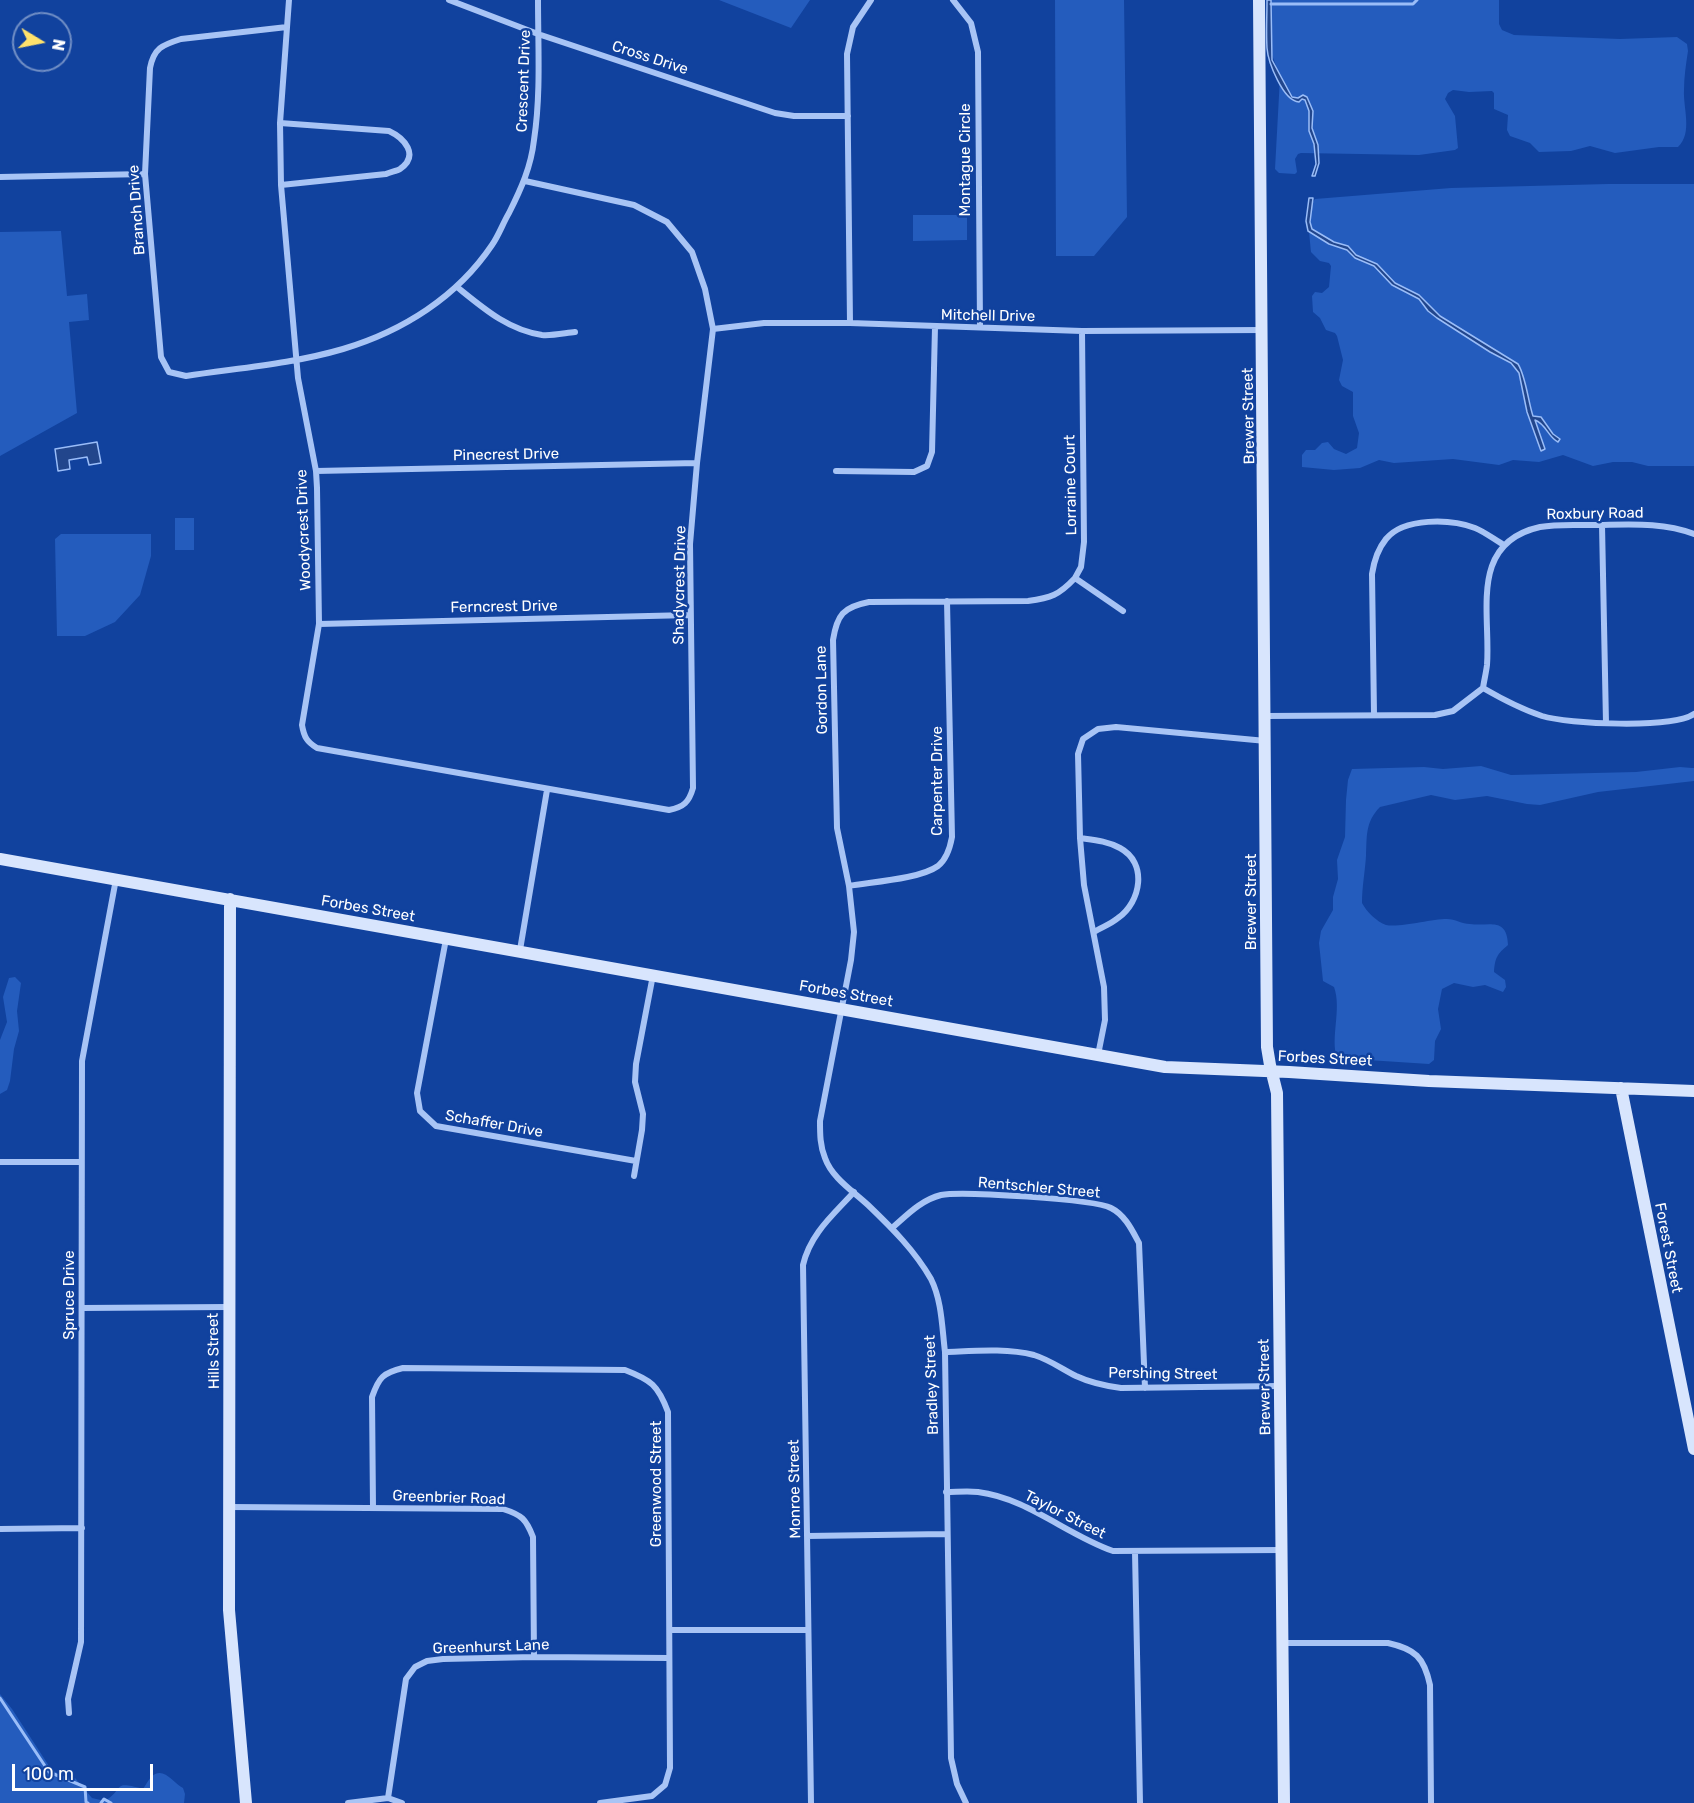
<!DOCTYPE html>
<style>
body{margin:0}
#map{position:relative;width:1694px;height:1803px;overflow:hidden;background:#11429e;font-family:Rubik,sans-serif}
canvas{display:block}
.north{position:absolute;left:12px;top:12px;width:60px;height:60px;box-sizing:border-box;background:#11429e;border:2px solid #708ec5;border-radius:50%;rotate:100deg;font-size:16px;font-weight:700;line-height:24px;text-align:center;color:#fff}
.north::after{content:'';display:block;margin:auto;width:21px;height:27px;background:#ffe26c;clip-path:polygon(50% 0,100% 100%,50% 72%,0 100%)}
.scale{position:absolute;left:12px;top:1764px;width:141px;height:27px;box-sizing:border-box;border:3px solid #fff;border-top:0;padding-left:8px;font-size:18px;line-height:21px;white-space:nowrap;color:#fff;-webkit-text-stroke:4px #11429e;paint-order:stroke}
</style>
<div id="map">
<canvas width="1694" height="1803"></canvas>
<div class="north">N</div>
<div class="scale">100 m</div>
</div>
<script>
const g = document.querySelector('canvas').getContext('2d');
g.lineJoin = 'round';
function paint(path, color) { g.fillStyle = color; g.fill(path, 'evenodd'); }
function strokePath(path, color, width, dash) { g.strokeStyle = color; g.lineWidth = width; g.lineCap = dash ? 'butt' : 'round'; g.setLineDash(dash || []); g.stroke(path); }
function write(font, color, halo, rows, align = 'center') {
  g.font = font + ' Rubik,sans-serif'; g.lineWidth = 5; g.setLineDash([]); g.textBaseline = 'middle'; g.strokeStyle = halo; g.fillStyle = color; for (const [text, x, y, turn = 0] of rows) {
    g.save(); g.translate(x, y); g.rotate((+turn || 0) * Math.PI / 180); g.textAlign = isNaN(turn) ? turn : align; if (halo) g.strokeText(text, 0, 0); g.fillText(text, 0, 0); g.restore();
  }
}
paint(new Path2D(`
 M719,0H810L791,28Z
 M1055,0H1124L1127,217L1094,256H1056Z
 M1270,0H1499V24L1502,30L1514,35L1620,39L1677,37L1687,44L1688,51C1686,64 1684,77 1684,90C1683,108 1693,133 1678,147H1659L1615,153L1590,146L1571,151L1539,152L1530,143L1510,136L1507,130L1508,115L1494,109V93L1492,91L1469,92L1453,90L1448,93L1445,99L1455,116L1458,148L1455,150L1419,155L1301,153L1298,154L1295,159L1297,172L1295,174L1279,173L1275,169L1280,77L1270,49Z
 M1608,184H1694V466H1648L1632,462H1613L1593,466L1563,455L1539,462L1513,460L1499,465L1453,459L1394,463L1379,460L1360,468L1334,470L1302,467V455L1306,450H1315L1322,443L1328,442L1334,449L1346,454L1357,448L1359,433L1353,416V392L1342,386L1339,380L1343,360L1337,336L1335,333L1326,330L1320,318L1313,312L1312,296L1315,292L1322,293L1329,287L1331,266L1329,263L1320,261L1311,252C1310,236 1305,212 1315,199L1451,188Z
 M913,215H967V240L913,241Z
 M61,231L67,296L87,294L89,320L69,322L77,413L0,456V232Z
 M175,518H194V550H175Z
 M61,534H151V556L140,595L115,622L85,636H57L55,539Z
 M1481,766L1511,775L1636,772L1680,767L1692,768H1694V781L1598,792L1540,805L1527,804L1487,796L1455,800L1431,795L1380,807C1365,822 1367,837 1366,856C1365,872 1362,887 1362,903C1366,911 1377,922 1386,925C1399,928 1431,919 1447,919C1455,919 1462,924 1470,924C1488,927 1507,916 1508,945C1497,954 1495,958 1494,972L1505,980L1506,987L1503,992L1485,985L1473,987L1454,983L1442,989L1438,1009L1441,1029L1435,1041L1434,1060L1429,1064L1337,1058C1330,1038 1342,1009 1334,987L1323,981L1319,943L1321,931L1333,910V897L1338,879L1337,860L1345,837L1346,800L1348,780L1352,769L1424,767L1443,769Z
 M15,977L21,983L17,1011L19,1031L14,1049L10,1081L7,1090L0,1094V1040L7,1022L3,997L9,978Z
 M0,1694L12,1709L51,1769L62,1776L75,1778L92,1798L105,1801C125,1789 111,1780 143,1789C146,1785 148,1780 152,1776C164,1766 173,1783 183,1788L185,1794L184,1803H0Z`), '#245cbd');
const water = new Path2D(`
 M1267,0H1271L1272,60L1292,97L1298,98L1303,95L1307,97L1313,111L1312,128L1318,145L1319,163L1315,176H1312L1316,164L1314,144L1309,131V111L1305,100L1302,99L1299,102C1283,101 1268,62 1267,48C1266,32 1267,16 1267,0Z
 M1309,198H1313L1310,222L1312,229L1334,242L1348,246L1356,255L1377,264L1395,283L1419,295L1440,316L1518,364C1526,377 1528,401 1533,416L1541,417L1553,434L1560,439L1558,442C1548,437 1546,424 1535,420L1545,449L1541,451L1527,412L1519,373L1511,363L1490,352L1437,318L1428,311L1419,299L1392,285L1374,266L1355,258L1347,250L1329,244L1308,231L1306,221Z
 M97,442L101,463L89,465L87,457L69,460L70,469L58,471L55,449Z`);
paint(water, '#22468c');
strokePath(water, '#9abdf8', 1.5);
strokePath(new Path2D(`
 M1271,4H1413L1417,0
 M0,1698L49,1772L85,1787L86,1802L88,1803
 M101,1803L104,1799L111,1803`), '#9abdf8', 3);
strokePath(new Path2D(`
 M289,0L280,123L281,185L298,378L316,471L317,488L319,624L302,725C304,737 307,742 317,748L669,810C684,807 689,802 693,788L690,544L697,463L713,329L705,289L692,252L667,222L634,205L525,181
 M449,0L538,34L775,113L794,116H848
 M953,0L971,23L978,52L980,327
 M287,27L181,39C162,45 154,48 150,68L145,174L161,357L169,372L186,376C238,368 292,364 343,349C403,331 457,297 492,245C499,235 503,223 509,213C521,189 531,167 534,140C541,94 538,47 538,0
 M280,123L389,131C404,138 420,155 400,169C397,171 390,172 386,174L281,185
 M0,177L145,174
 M457,287C483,308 508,330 542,335C552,336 565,333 575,332
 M850,323L847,54L853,27L871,0
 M713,329L764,323H850L1082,331L1262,330
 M1082,331L1084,542L1081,567L1075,578L1123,611
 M316,471L697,463
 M836,471L914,472L927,466L932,452L935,327
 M1602,525L1606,723
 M319,624L690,615
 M1483,688C1484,681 1486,673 1487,665C1491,614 1468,543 1540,527C1556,524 1573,525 1590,525C1624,525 1661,521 1694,534
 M1374,714L1372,574C1374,561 1377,550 1386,539C1404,517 1451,519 1475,528C1485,532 1495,540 1504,545
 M1266,716L1435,715L1453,711L1483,688C1502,699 1521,709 1542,716C1568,724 1672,729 1694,714
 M1080,838C1094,840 1107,841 1120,848C1148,863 1141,902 1118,918C1111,924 1102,927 1094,932
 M849,886C871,882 920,879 938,866C947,859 950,848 952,837L947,601
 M446,939L417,1093L420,1111L436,1126L636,1161
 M520,950L547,790
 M1098,1055L1105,1020L1104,987L1084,885L1080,838L1078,754L1083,739L1098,729L1116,727L1266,741
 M0,1162H81
 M634,1176L642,1130L643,1114L635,1082L636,1064L653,975
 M892,1228C907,1215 921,1200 941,1195C961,1191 1094,1199 1111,1208C1125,1215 1132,1230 1139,1243L1145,1388
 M82,1308L228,1307
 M945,1352C974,1351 1006,1348 1034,1355C1050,1360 1062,1369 1076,1376C1091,1383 1106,1386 1121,1388L1279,1386
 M946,1492C956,1492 968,1491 978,1492C1027,1498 1067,1535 1113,1551L1281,1550
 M230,1507L503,1509C522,1515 526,1519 533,1537L534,1657
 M373,1508L372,1397C379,1377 383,1373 403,1368L625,1370C651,1380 658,1385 668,1412L670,1768L665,1785L652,1796L600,1803
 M0,1529L82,1528
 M807,1536L946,1534
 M1135,1552L1140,1803
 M670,1630H808
 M1283,1643H1388C1415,1649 1424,1657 1430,1685L1431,1803
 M69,1713L68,1699L81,1642L82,1061L116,879
 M388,1798L406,1679L415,1667L427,1661L443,1659L534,1657L669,1658
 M348,1803L388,1798L402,1803
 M811,1803L803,1265C810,1234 833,1215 854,1192
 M966,1803L957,1784L951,1758L945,1352C942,1328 942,1301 931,1279C915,1251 892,1228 868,1205C853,1191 832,1178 825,1158C820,1146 820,1134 820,1121L851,960L854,932L849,886L837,828L833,640C837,615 843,607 869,602L1028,601C1051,598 1059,595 1075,578`), '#a8c4f5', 6);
strokePath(new Path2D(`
 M1259,0L1267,1047L1270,1065L1277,1093L1284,1803
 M0,859L1165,1067L1289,1072L1429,1081L1694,1091
 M230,899L229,1610L246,1803
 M1621,1088L1694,1449`), '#d8e5fd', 12);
write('15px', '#fff', '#11429e', [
 ["Cross Drive",650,58,18],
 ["Crescent Drive",524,81,-88],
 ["Montague Circle",966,160,-90],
 ["Branch Drive",137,210,-94],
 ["Mitchell Drive",988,316,1],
 ["Brewer Street",1249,416,-91],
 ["Pinecrest Drive",506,455,-1],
 ["Lorraine Court",1071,485,-91],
 ["Roxbury Road",1595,514,-1],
 ["Woodycrest Drive",304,530,-92],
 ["Shadycrest Drive",680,585,-89],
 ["Ferncrest Drive",504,607,-1],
 ["Gordon Lane",822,690,-91],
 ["Carpenter Drive",938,781,-90],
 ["Brewer Street",1252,902,-90],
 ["Forbes Street",368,909,10],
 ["Forbes Street",846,994,10],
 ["Forbes Street",1325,1059,3],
 ["Schaffer Drive",494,1124,10],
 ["Rentschler Street",1039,1188,5],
 ["Forest Street",1668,1248,79],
 ["Spruce Drive",70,1295,-90],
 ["Hills Street",214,1351,-91],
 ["Pershing Street",1163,1374,1],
 ["Bradley Street",932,1385,-92],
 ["Brewer Street",1265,1387,-91],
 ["Greenwood Street",657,1484,-90],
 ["Monroe Street",795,1489,-91],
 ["Greenbrier Road",449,1498,2],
 ["Taylor Street",1065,1515,27],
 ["Greenhurst Lane",491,1647,-2]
]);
</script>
